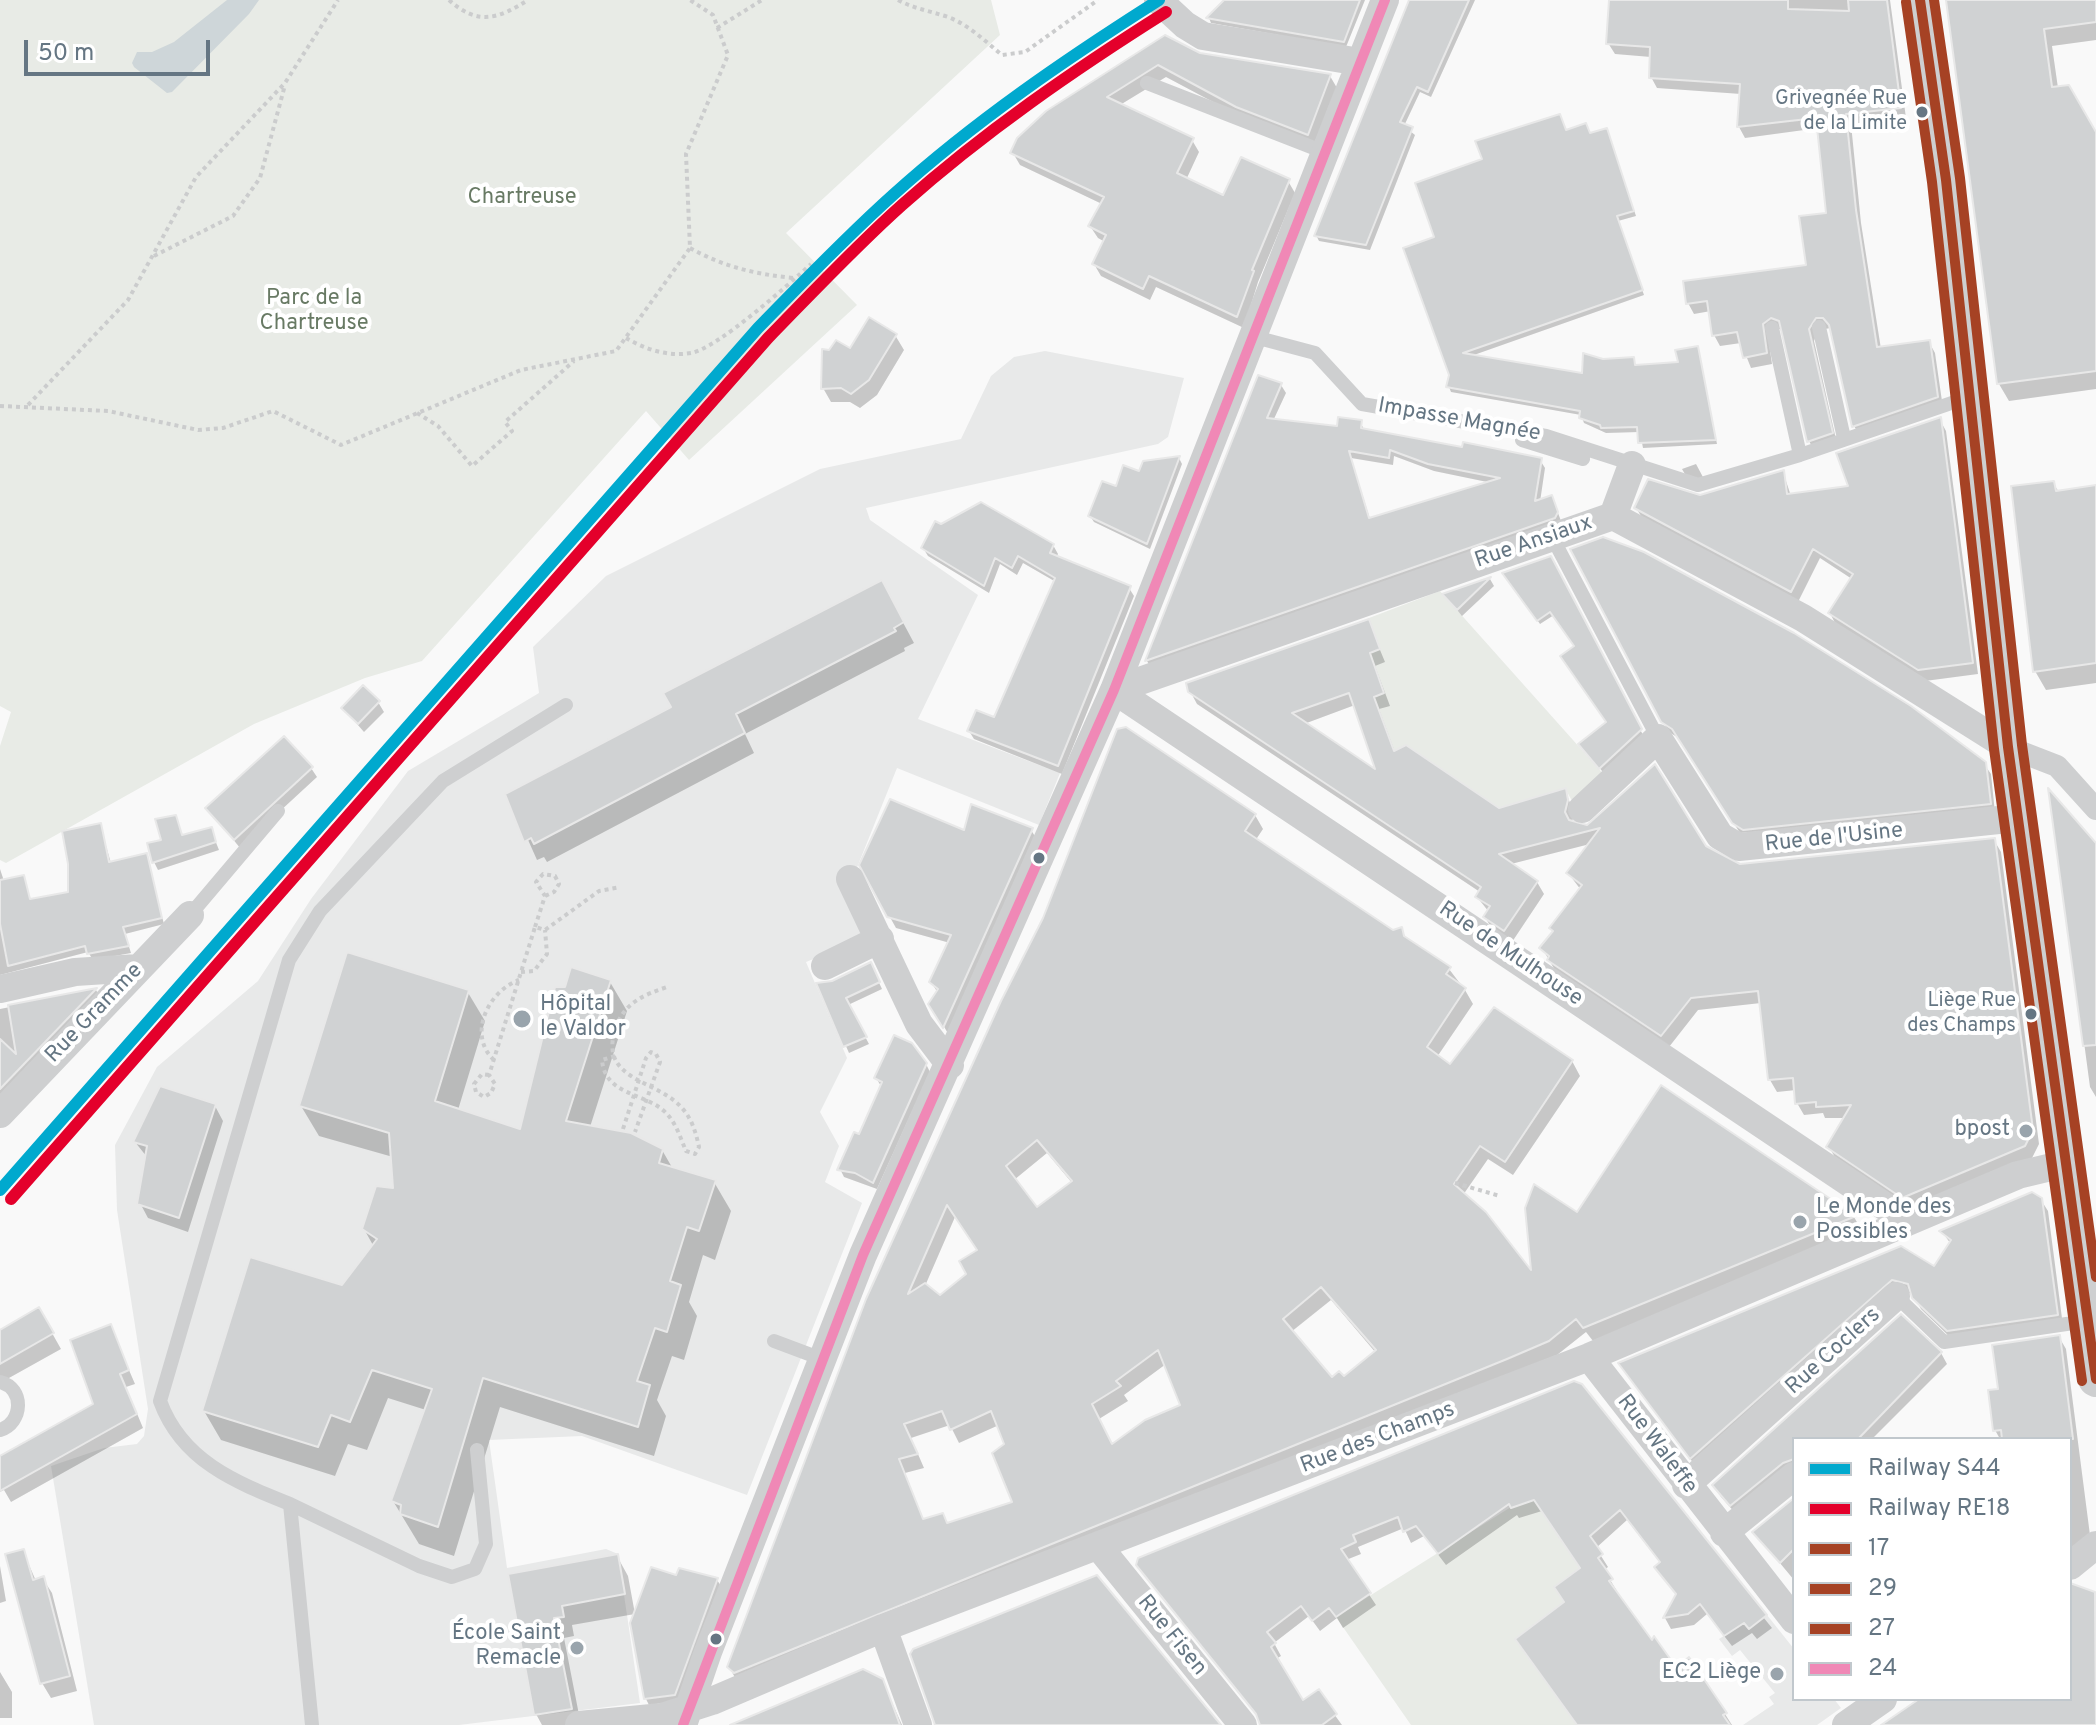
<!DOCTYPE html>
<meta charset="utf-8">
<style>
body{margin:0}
#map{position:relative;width:2096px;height:1725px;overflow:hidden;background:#f9f9f9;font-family:Overpass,sans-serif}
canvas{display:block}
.legend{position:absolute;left:1792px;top:1437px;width:280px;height:264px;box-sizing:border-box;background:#fff;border:2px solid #c1c8cd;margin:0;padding:10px 14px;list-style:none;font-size:24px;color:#657683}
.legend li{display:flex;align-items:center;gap:16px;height:40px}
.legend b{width:40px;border:2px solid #c1c8cd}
.scale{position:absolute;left:24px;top:40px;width:186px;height:36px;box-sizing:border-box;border:4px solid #657683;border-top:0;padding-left:10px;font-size:24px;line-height:28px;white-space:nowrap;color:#657683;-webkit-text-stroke:6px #fff;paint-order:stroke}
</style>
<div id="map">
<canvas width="2096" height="1725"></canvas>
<ul class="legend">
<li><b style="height:10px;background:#00a9ce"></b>Railway S44</li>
<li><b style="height:10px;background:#e4002b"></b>Railway RE18</li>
<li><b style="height:10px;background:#a64224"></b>17</li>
<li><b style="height:10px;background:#a64224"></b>29</li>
<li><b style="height:10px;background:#a64224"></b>27</li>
<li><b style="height:10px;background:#f088b6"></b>24</li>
</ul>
<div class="scale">50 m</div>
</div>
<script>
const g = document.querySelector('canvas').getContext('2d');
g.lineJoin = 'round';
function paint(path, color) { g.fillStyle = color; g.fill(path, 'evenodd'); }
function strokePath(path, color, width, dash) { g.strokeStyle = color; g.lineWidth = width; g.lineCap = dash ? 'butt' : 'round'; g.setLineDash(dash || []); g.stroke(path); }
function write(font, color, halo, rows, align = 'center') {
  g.font = font + ' Overpass,sans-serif'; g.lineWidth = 8; g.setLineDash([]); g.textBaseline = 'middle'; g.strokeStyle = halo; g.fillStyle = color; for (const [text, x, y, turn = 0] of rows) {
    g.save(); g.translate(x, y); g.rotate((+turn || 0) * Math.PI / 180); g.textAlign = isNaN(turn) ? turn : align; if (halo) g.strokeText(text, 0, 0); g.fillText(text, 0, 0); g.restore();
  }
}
paint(new Path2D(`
 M1045,351L1184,378L1168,437L1158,444L866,508L870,520L978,595L918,719L1060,773L1039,825L897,768L856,870L883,931L806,962L847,1058L820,1112L839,1146L825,1182L862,1203L747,1495L582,1436L489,1440L507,1568L606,1549L618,1554L640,1703L459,1725H94L51,1466L104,1448L137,1444L144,1436L148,1409L117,1210L115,1145L157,1067L258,981L311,899L408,771L539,693L533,647L606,576L820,469L961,439L991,376L1014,357Z
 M1767,1615L1794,1649V1699H1834L1841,1708L1817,1725H1743L1774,1704L1769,1697L1775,1693L1740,1650L1732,1656L1719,1639L1744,1623L1750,1628Z`), '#e8e9e9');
paint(new Path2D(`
 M0,0H991L1000,35L786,233L857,305L689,460L646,411L422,661L365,678L254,724L6,863L0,860V746L11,712L0,706Z
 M1440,591L1606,777L1572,801L1565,788L1507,806L1517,826L1406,745L1392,752L1373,697L1384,693L1370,653L1380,649L1369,618Z
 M1530,1495L1580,1568L1554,1587L1564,1602L1515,1639L1577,1725H1411L1336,1617Z`), '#e8ebe6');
paint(new Path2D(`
 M227,0H259L249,14L172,92L167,93L134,67L132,63L137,52H152L174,42Z`), '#ced6d9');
paint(new Path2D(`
 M1239,0H1365L1346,47L1211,23L1209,18Z
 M1410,0H1475L1431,97L1420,92L1404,126L1415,135L1370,250L1319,241L1316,235Z
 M1611,0H1890L1906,118L1851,124L1861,223L1881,349L1929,342L1935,353L1943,408L1860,436L1854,426L1831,328L1818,330L1814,341L1837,444L1815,452L1809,441L1784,331L1777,328L1768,336L1772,364L1751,368L1741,343L1720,346L1714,335L1711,311L1694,314L1688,303L1809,267L1828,215L1819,128L1745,138L1739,127L1741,94L1657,88L1651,77V57L1615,54L1608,43Z
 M1949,0H2096V40L2052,46L2058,88L2096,136V389L2009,401L1999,384Z
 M1165,37L1200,55L1330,76L1337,88L1315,146L1245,119L1166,77L1120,105L1192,140L1199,152L1186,180L1224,198L1288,181L1295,193L1258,282L1244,328L1156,287L1150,300L1101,276L1094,264L1105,242L1098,238L1090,226L1102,204L1020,165L1013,153Z
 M1566,132L1609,135L1636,216L1618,221L1644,295L1471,356L1584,376L1603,361L1633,359L1636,367L1680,363L1697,348L1717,444L1643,448L1640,432L1606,433L1584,423L1581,415L1451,392L1449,387L1451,375L1437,238Z
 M895,335L904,350L877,395L860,408L850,402H831L823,388L850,350Z
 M1260,378L1281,385L1286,393L1273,421L1338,428L1360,422L1365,431L1540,460L1545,468L1540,502L1555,505L1561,521L1151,668L1147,661ZM1394,456L1434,471L1492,483L1370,519L1351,458L1393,465Z
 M1940,420L1946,431L1978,674L1925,681L1836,625L1830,613L1852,579L1820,558L1798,602L1643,519L1636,508L1646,483L1700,497L1783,472L1791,496L1851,488Z
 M1179,458L1182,464L1150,549L1094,522L1090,516L1117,488L1140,474L1144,462Z
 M1696,464L1704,479L1690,483L1682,469Z
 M2053,483L2059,492L2096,487V683L2046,690L2035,671Z
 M1053,545L1058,554L1056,558L1129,588L1134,596L1062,774L974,739L969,731L995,720L1056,582L1023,563L1017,575L1000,564L989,593L928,556L923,548Z
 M1550,558L1643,735L1603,772L1582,749L1608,723L1576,647L1554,615L1540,624L1505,574Z
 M1490,579L1494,586L1462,616L1445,595Z
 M892,602L914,643L904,648L905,651L745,734L754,753L547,862L544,857L537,860L508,795Z
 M1368,621L1385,662L1375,666L1390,706L1379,709L1395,752L1499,811L1565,790L1574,813L1572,823L1587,828L1654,768L1705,847L1739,866L1994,840L2001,852L2039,1144L2032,1158L1910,1209L1836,1159L1829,1147L1846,1118H1825L1823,1113L1804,1115L1797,1103L1796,1090L1777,1092L1770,1080L1761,1003L1698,1010L1669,1047L1556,972L1542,948L1581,890L1568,873L1590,844L1511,864L1537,882L1544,894L1512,942L1492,929L1485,917L1489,912L1477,897L1480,892L1197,704L1190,691ZM1355,705L1379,774L1304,724Z
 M378,702L384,712L364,732L343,708Z
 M1663,721L1984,764L1991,774L1995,813L1740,833L1680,739L1669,732Z
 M311,768L317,777L240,848L208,808Z
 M2051,795L2096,849V1097L2090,1087Z
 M1255,815L1263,829L1255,841L1393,932L1401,929L1408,941L1449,969L1465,990L1473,1004L1437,1057L1450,1066L1572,1061L1580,1076L1513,1175L1488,1159L1463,1195L1534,1277L1662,1088L1854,1217L1862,1231L1593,1341L1586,1332L1557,1355L737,1681L729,1667L868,1300ZM1047,1153L1072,1183L1037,1210L1014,1180ZM955,1217L979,1251L968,1274L940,1298L925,1286ZM1331,1300L1376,1353L1344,1379L1331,1380L1291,1332ZM1166,1364L1182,1406L1112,1446L1099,1419L1128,1401L1124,1395ZM950,1425L959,1443L999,1425L1007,1444L1014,1503L948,1525L924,1521L905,1473L924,1468L911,1438Z
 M175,817L183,836L211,830L219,850L158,870L154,862Z
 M100,825L111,863L146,855L164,924L125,934L131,953L93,960L88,952L0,975V869L4,881L23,877L31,901L70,893Z
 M1031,830L1038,841L950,1037L931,1004L938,993L931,982L950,943L896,928L861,865L965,832Z
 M874,972L882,989L848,1005L869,1044L849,1053L819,985Z
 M610,982L627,1011L590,1127L662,1150L673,1169L714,1182L731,1211L715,1260L703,1255L689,1302L697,1316L684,1360L672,1356L657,1400L666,1416L654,1456L500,1407L454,1556L419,1544L393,1501L426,1410L388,1398L367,1450L348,1444L335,1476L221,1440L204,1411L342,1287L374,1247L364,1229L396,1190L393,1157L319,1136L301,1106L467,991L485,1021L458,1110L522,1132Z
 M96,990L100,997L0,1104V1009Z
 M926,1064L930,1072L877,1189L844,1177L840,1169L860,1136L881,1086L876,1078Z
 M215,1106L223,1121L188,1232L148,1218L140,1203L147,1157L135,1142Z
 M2041,1200L2048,1211L2063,1326L1955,1342L1921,1309L1913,1294L1898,1290L1697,1468L1627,1374L1901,1248L1934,1269L1951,1244L1942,1232Z
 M39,1310L61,1349L0,1383V1332Z
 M110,1326L135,1384L126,1387L143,1428L11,1502L4,1490L0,1492V1459L96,1405Z
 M2059,1337L2066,1349L2091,1543L2070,1561V1439H2000L1995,1430L2001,1390Z
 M1941,1353L1947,1364L1872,1439H1794V1472L1738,1516L1721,1497L1714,1485Z
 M1574,1383L1772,1628L1757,1639L1752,1633L1732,1646L1707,1614L1694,1625L1671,1629L1665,1618L1677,1596L1656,1567L1661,1564L1627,1520L1596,1548L1608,1567L1604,1570L1617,1591L1615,1593L1652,1644L1725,1714L1732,1725H1578L1566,1603L1582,1569L1542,1511L1519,1518L1517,1515L1446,1565L1424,1536L1411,1543L1404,1528L1358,1547L1361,1554L1346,1560L1376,1605L1343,1628L1337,1618L1320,1631L1309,1616L1274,1643L1281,1656L1276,1659L1303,1703L1318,1692L1342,1725H1260L1259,1718L1138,1565Z
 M1794,1500V1580L1755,1533Z
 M23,1551L36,1581L43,1579L52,1593L77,1691L51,1698L42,1683L7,1556Z
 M617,1556L628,1576L635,1614L572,1625L574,1636L564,1638L581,1725H542L536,1714L510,1576Z
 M0,1566L6,1601L0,1603Z
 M677,1577L717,1580L721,1586L678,1701L649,1705L646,1699Z
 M2070,1586L2093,1594L2096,1598V1725H1883L1920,1699H2070Z
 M0,1672L12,1692V1718H0Z
 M882,1680L902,1725H734Z`), '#0003');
const building = new Path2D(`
 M1224,0H1360L1344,42L1206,18Z
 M1409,0H1469L1428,92L1417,87L1400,122L1413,127L1366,245L1314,236Z
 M1609,0H1788V9L1849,11L1848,0H1887L1901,108L1846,114L1856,210L1877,347L1930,340L1938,397L1852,427L1829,325L1823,318H1816L1809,329L1833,433L1807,442L1779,321L1771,318L1763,324L1767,353L1743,358L1737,332L1712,336L1707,301L1686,304L1683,281L1806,265L1799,216L1826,213L1816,118L1737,127L1740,84L1649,78L1650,47L1606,44Z
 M1946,0H2096V22L2044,29L2052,87L2069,85L2096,132V371L1997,384Z
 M1165,35L1200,53L1331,74L1308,135L1236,107L1158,65L1107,97L1194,138L1177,173L1223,195L1241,157L1290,179L1252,270L1254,271L1237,317L1149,276L1143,289L1092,264L1106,235L1088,226L1104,197L1010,153L1017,138L1046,111Z
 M1560,114L1566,130L1586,123L1590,133L1607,128L1634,211L1617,216L1643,290L1463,353L1582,373L1583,353L1603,359L1634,357L1635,365L1678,362L1675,350L1698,346L1716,440L1638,443L1637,427L1601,428L1600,425L1579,418L1580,411L1446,387L1449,375L1403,248L1434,237L1415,183L1482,159L1475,141Z
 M869,317L897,334L869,380L851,394L841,388L821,389L822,349L829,350L836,340L850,348Z
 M1258,375L1282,383L1267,418L1337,426L1338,417L1362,420L1361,428L1462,447L1463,442L1542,458L1535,501L1552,495L1558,512L1555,518L1145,661ZM1390,450L1428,464L1500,478L1369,518L1349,451L1389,458Z
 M1941,417L1973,663L1918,670L1828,613L1853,574L1813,549L1791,592L1634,508L1648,479L1700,495L1784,470L1787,494L1848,486L1836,453Z
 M1180,456L1147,544L1088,516L1102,481L1116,486L1123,465L1139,471L1143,461Z
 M2054,481L2056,491L2096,485V663L2033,672L2011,486Z
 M981,502L1054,544L1050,553L1131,586L1058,766L967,731L976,710L994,717L1055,578L1018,556L1012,568L995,558L984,586L921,548L935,521L941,524Z
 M1603,537L1644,552L1794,633L1911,706L1986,762L1991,804L1743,830L1732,823L1672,729L1661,722L1570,549Z
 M1551,556L1642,729L1599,769L1578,744L1606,722L1560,656L1574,646L1550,612L1537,621L1502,573Z
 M1491,577L1457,610L1442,594Z
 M882,580L904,622L894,628L896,631L736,714L745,733L534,844L531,838L524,842L505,794L671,707L663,693Z
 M1369,619L1380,649L1370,653L1384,693L1374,697L1394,751L1406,745L1499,808L1566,788L1568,800L1565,812L1569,820L1587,825L1655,764L1706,846L1740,864L1995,838L2033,1130L2025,1146L1902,1198L1826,1147L1851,1105L1816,1107V1102L1795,1104L1793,1078L1768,1080L1758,991L1691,998L1661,1036L1547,960L1549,956L1539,948L1553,931L1549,928L1582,885L1566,873L1600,828L1499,854L1538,881L1504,931L1483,917L1490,906L1475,897L1481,887L1188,692L1186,683ZM1349,693L1375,769L1292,713Z
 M363,685L380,701L358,724L341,708Z
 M1126,727L1256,814L1245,831L1393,930L1402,927L1404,936L1451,967L1446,974L1466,988L1427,1047L1450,1064L1494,1007L1573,1060L1505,1162L1480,1146L1454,1184L1486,1212L1531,1270L1525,1208L1534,1184L1577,1212L1661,1085L1856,1216L1583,1328L1576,1319L1549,1341L1507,1359L734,1673L727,1667L866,1299L1001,1001L1043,918L1117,729ZM1037,1140L1072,1181L1037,1207L1006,1166ZM947,1205L977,1250L959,1261L966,1274L940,1295L925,1283L908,1294ZM1321,1287L1376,1350L1344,1376L1339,1371L1332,1377L1283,1319ZM1158,1350L1180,1405L1145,1420L1112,1444L1092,1404L1121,1386L1116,1381ZM942,1411L950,1430L991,1411L1004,1444L992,1453L1012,1502L947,1523L943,1513L923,1519L899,1459L918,1454L904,1424Z
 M284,736L313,767L234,840L205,808Z
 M2048,788L2096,843V1045L2083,1046Z
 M890,799L964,830L971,804L1033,828L943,1028L928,1004L938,989L929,982L951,935L887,917L859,865Z
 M176,815L182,835L212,827L216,842L152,863L147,843L161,840L155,819Z
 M101,823L109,862L147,853L162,918L123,927L129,946L87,954L85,946L8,966L0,924V880L24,875L30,899L68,892V864L62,831Z
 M347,952L469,990L435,1101L520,1129L555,987H565L571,967L611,980L566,1121L631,1133L663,1149L659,1163L716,1180L699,1231L687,1227L670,1281L681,1285L667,1332L655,1328L637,1381L650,1385L638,1427L483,1378L438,1527L400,1514L401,1505L391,1501L432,1389L372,1370L350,1422L331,1415L318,1447L202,1411L250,1257L342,1285L377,1239L362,1229L376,1186L393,1188L389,1133L299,1106Z
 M871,962L880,982L846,998L867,1037L843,1047L816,983L832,981Z
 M97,988L0,1089V1039L16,1054L8,1005Z
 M894,1035L912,1043L927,1063L873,1183L855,1173L837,1170L854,1132L859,1134L882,1082L874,1078Z
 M160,1086L216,1104L179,1218L137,1204L147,1146L133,1142Z
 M2032,1192L2042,1198L2058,1315L1947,1331L1912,1298L1908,1284L1892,1280L1690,1459L1618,1363L1901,1246L1934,1266L1951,1240L1939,1231Z
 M39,1307L54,1333L0,1364V1330Z
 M1901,1314L1942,1352L1858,1439H1794V1459L1783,1463L1730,1506L1712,1485Z
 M111,1324L129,1370L120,1374L137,1414L0,1491V1456L93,1404L70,1340Z
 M2060,1335L2073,1439H2002L2001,1430L1993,1431L1988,1390L1998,1389L1992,1345Z
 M1574,1381L1582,1384L1767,1615L1749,1629L1744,1623L1724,1636L1700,1604L1688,1614L1663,1618L1676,1594L1654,1567L1660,1562L1620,1510L1590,1536L1603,1554L1598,1558L1613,1579L1609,1581L1652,1640L1654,1636L1676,1667L1689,1657L1727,1713L1723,1715L1730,1725H1577L1515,1639L1564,1602L1554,1587L1580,1568L1534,1500L1511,1508L1509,1504L1438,1554L1416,1526L1403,1532L1398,1517L1353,1535L1356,1542L1341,1549L1371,1593L1336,1617L1329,1608L1312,1621L1301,1606L1267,1632L1276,1643L1271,1647L1303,1700L1319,1689L1337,1714L1322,1725H1260L1256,1714L1136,1565L1138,1558Z
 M1794,1498V1549L1780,1563L1752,1532Z
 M24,1549L33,1580L44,1576L70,1676L40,1684L5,1554Z
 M618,1554L625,1594L562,1606L564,1617L554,1618L572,1709L534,1715L508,1574Z
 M651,1567L676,1575L679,1568L718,1578L675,1695L644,1699L630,1623Z
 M1097,1575L1221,1725H935L910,1654L913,1649Z
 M2070,1583L2095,1592L2096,1725H1881L1919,1699H2070Z
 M863,1669L883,1679L900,1725H730Z`);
paint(building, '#d0d2d3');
strokePath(building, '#e8e8e8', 2);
strokePath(new Path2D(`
 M449,0C478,26 498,19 528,0
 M898,0C915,9 930,11 948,17C969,25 985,41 1002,55L1025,52L1098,0
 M717,28L762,0
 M690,248C724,267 755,274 793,278
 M154,256L233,216L260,178L285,85
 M626,338C645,349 667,357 691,353C718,348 788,285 811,264
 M28,405L128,300L196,177L285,83L338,0
 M0,406L108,411L198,430L223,428L273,411L341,445L521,370L616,351L690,248L686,154L728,55L713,15L690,0
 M417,413L438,426L472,466L512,431L505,422L574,361
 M535,927L545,896L536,882L543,874L555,876L559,884L554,892L545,896
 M521,972L534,971L547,954L545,930
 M615,1056L602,1060C605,1095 644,1093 664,1111C676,1122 680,1137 686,1151L695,1154L699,1147C696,1133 692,1119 682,1108C657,1079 597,1081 616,1027C625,1002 644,995 667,987
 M494,1060C467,1035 488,991 519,980
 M489,1075L482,1074L474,1084L476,1092L484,1097L491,1093L495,1084L489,1075L535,927L545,930L599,891L620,887
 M623,1129L646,1058L651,1052L656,1054L660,1062L635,1132
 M1455,1183L1500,1196`), '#cbcccd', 4, [4, 4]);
strokePath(new Path2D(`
 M1147,83L1324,152
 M1819,327L1844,438
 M1772,328L1800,455
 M1251,336L1315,353L1362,404L1546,436L1698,485L1800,455L1969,397
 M1522,440L1583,459
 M1551,535L1658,738
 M190,915L278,811
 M1896,1296L1944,1342L2087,1321
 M774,1341L822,1359
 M0,1382C25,1388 23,1423 0,1430
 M290,1504C235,1482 182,1461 160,1401L289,960L320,911L443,781L566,705
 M312,1725L290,1504L419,1566L452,1577L475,1569L486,1544L477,1450`), '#cecfd0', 14);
strokePath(new Path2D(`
 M2008,747L2057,766L2096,809`), '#cecfd0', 22);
strokePath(new Path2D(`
 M1158,0L1185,25L1203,36L1360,62
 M1613,516L1632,465
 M1114,690L1613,516L1803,618L2008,747
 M1114,690L1905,1220
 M1582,809L1658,738L1720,836L1739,847L2018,818
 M850,879L919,1024L950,1065
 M825,966L880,939
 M0,989L75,972L138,968
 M0,1114L190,915
 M1589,1357L1794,1620
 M1686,1485L1896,1296
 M1724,1533L1794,1476
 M1099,1547L1243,1725
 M2070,1566L2096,1545
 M883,1628L918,1725
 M579,1725L662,1717L712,1701L883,1628L1589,1357L2018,1175L2064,1164
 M683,1725L708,1652L863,1255L1114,690L1385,0
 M1846,1725L1883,1699`), '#cecfd0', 28);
strokePath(new Path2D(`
 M1920,0L1946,180L2008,747L2096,1379`), '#cecfd0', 36);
strokePath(new Path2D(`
 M1920,0L1946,180L2008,747L2096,1379`), '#a64224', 10);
strokePath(new Path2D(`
 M1906,2L1932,182L1994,749L2082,1381`), '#a64224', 10);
strokePath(new Path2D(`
 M1934,0L1960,178L2022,745L2096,1277`), '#a64224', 10);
strokePath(new Path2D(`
 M683,1725L863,1255L1114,690L1385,0`), '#f088b6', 10);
strokePath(new Path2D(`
 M0,1190L758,328C802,283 846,237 893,195C975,121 1066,59 1159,0`), '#00a9ce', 12);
strokePath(new Path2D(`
 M11,1199L768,338C812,293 855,247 902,205C984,132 1074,70 1166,12`), '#e4002b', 12);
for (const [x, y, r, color] of [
 [1922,112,7,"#657683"],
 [1039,858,7,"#657683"],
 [2031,1014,7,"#657683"],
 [522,1019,10,"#99a4ac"],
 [2026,1131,8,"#99a4ac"],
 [1800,1222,8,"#99a4ac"],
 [716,1639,7,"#657683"],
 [577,1648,8,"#99a4ac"],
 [1777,1674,8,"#99a4ac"]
]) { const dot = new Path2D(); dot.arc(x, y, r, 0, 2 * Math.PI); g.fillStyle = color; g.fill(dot); strokePath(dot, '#fff', 3); }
write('20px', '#657683', '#fff', [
 ["Grivegnée Rue",1907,100],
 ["de la Limite",1907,125],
 ["Liège Rue",2016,1002],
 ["des Champs",2016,1027]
], 'right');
write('22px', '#687a64', '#fff', [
 ["Chartreuse",522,199],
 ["Parc de la",314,300],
 ["Chartreuse",314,325]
]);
write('22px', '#657683', '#fff', [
 ["Impasse Magnée",1459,421,10],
 ["Rue Ansiaux",1534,543,-19],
 ["Rue de l'Usine",1834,839,-6],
 ["Rue de Mulhouse",1510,955,34],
 ["Rue Gramme",95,1014,-46],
 ["Rue Coclers",1834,1352,-42],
 ["Rue des Champs",1378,1439,-21],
 ["Rue Waleffe",1656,1445,53],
 ["Rue Fisen",1171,1636,51]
]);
write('22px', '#657683', '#fff', [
 ["Hôpital",540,1006,"left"],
 ["le Valdor",540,1031,"left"],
 ["bpost",2010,1131],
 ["Le Monde des",1816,1209,"left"],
 ["Possibles",1816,1234,"left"],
 ["École Saint",561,1635],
 ["Remacle",561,1660],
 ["EC2 Liège",1761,1674]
], 'right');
</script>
